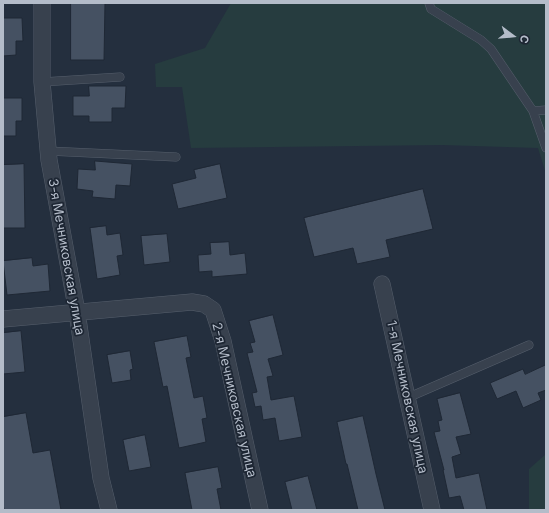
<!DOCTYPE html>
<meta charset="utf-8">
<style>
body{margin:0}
#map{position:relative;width:549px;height:513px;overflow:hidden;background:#242f3e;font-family:Inter,sans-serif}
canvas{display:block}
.frame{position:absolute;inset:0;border:4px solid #b4bcc9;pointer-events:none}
.north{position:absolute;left:493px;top:16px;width:40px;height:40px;-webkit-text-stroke:3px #1d2633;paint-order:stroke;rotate:106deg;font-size:11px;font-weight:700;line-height:16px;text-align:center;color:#b4bcc9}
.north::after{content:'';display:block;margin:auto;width:14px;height:18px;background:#b4bcc9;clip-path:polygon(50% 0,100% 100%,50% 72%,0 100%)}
</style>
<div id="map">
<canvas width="549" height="513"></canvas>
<div class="frame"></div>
<div class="north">С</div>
</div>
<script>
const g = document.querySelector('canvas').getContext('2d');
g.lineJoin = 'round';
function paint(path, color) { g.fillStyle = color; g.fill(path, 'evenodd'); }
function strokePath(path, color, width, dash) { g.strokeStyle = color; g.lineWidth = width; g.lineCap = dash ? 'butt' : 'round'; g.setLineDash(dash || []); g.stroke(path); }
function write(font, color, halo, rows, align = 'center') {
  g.font = font + ' Inter,sans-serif'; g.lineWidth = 3.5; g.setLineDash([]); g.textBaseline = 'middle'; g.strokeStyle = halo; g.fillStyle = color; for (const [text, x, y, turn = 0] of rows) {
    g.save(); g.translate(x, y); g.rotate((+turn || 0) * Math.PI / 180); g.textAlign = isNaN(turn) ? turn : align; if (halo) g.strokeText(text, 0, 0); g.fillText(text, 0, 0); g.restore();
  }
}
paint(new Path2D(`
 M231,3H546V174L538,148L442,145L191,148L182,87H156L155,64L205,48Z
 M546,454V510H529V469Z`), '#263c3f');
const building = new Path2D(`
 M71,3H105L104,60H71Z
 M3,18H22L23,41H16V55L3,56Z
 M89,86H126L125,108H112V122H89V116H73V96H89Z
 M3,98H22V121H16V136H3Z
 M95,161L132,164L130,186L116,185L115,199L92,197L93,191L77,189L78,169L95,170Z
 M24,164L25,228H3V165Z
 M220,164L227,198L178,209L172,184L196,178L194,170Z
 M423,189L433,229L386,240L390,257L357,264L353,248L314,257L304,218Z
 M106,226L107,235L120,233L123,255L117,256L120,275L97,279L90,228Z
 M167,234L170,262L144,265L141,236Z
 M229,242L230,255L245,253L247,274L212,277V271L199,272L198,255L211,254L210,243Z
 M32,258L33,266L48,264L50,291L7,295L3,261Z
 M273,315L283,355L268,359L273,376L267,377L271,400L294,396L302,437L279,441L275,418L263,420L261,406L255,407L252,393L257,392L247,353L253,352L250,343L255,342L249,321Z
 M21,331L25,372L3,374V333Z
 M187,336L191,357L186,358L194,398L203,396L207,418L202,419L206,442L179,448L167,386L163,387L154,342Z
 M130,351L133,369L130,370L131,380L112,383L107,355Z
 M546,365V390L538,393L541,400L523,408L516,391L497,399L490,383L523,369L525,374Z
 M460,393L471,434L456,437L461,454L452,457L456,478L479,473L487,510H464L460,496L449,498L443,470H444L434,432L440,431L438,421L442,420L437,399Z
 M26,413L33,453L50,450L61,510H4L3,503V417Z
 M363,416L376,474L385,510H358L347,464H346L337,422Z
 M145,435L151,467L129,471L123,440Z
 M218,467L222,488L217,489L221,510H192L185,473Z
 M308,476L317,510H292L285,482Z`);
paint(building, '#455162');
strokePath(building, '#1f2835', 1);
const lane = new Path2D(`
 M429,3L431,9L481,40L491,49L533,111L546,148
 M42,82L120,77
 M533,111L546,110
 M48,151L176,157
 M407,398L529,345`);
const street = new Path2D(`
 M42,3V82L49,160L77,312L101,478L109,510
 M382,284L432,510
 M3,319L192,302L204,304L213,310L223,341L260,510`);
strokePath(lane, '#565f6c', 9);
strokePath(street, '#565f6c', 17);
strokePath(lane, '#38414e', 8);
strokePath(street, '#38414e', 16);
write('13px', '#b4bcc9', '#1d2633', [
 ["3-я Мечниковская улица",66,257,80],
 ["1-я Мечниковская улица",407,397,78],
 ["2-я Мечниковская улица",234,400,77]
]);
</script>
